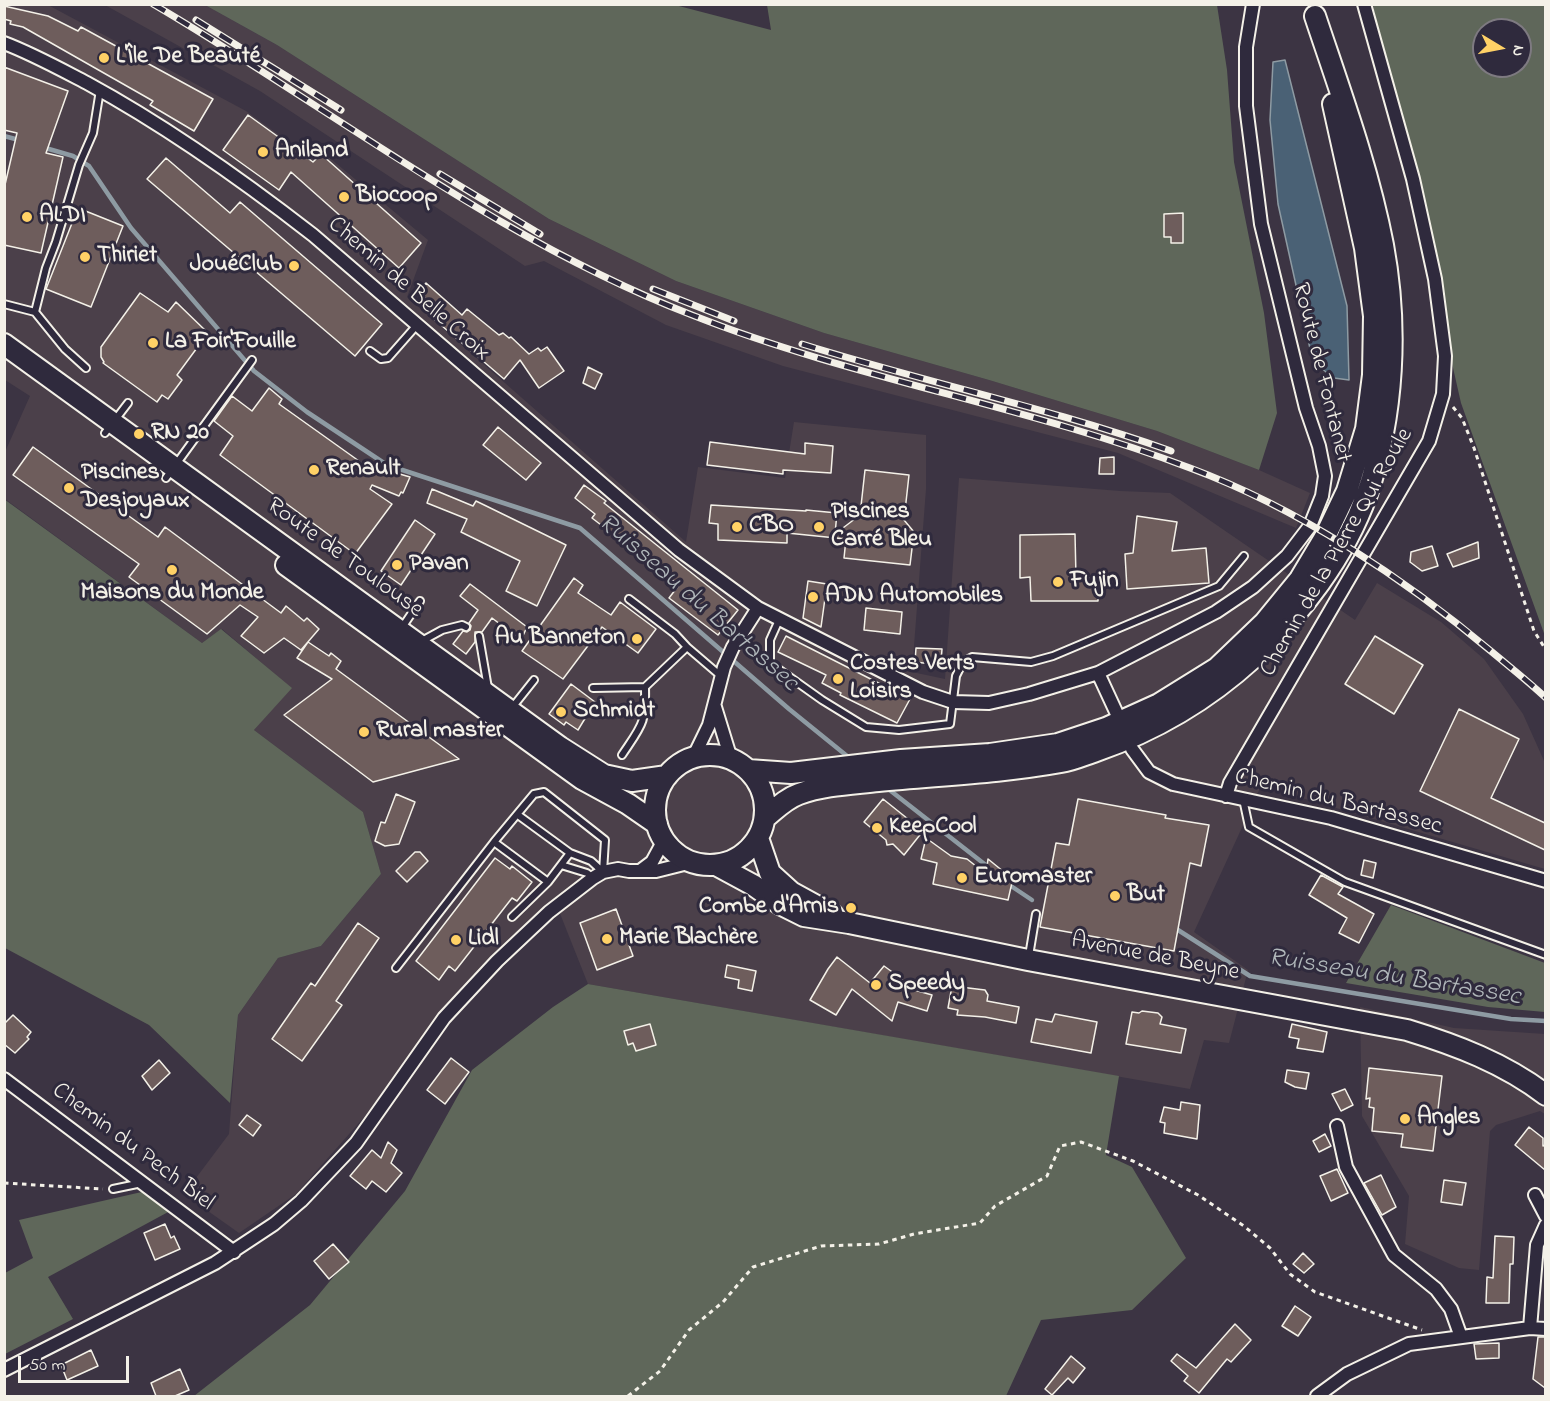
<!DOCTYPE html>
<meta charset="utf-8">
<style>
body{margin:0}
#map{position:relative;width:1550px;height:1401px;overflow:hidden;background:#3c3443;font-family:"Indie Flower",sans-serif}
canvas{display:block}
.frame{position:absolute;inset:0;border:6px solid #f4f1e8;pointer-events:none}
.north{position:absolute;left:1472px;top:18px;width:60px;height:60px;box-sizing:border-box;background:#2f2a3d;border:2px solid #7e7a81;border-radius:50%;rotate:100deg;font-size:16px;font-weight:700;line-height:24px;text-align:center;color:#f4f1e8}
.north::after{content:'';display:block;margin:auto;width:21px;height:27px;background:#ffd166;clip-path:polygon(50% 0,100% 100%,50% 72%,0 100%)}
.scale{position:absolute;left:18px;top:1356px;width:111px;height:27px;box-sizing:border-box;border:3px solid #f4f1e8;border-top:0;padding-left:8px;font-size:18px;line-height:21px;white-space:nowrap;color:#f4f1e8;-webkit-text-stroke:4px #2f2a3d;paint-order:stroke}
</style>
<div id="map">
<canvas width="1550" height="1401"></canvas>
<div class="frame"></div>
<div class="north">N</div>
<div class="scale">50 m</div>
</div>
<script>
const g = document.querySelector('canvas').getContext('2d');
g.lineJoin = 'round';
function paint(path, color) { g.fillStyle = color; g.fill(path, 'evenodd'); }
function strokePath(path, color, width, dash) { g.strokeStyle = color; g.lineWidth = width; g.lineCap = dash ? 'butt' : 'round'; g.setLineDash(dash || []); g.stroke(path); }
function write(font, color, halo, rows, align = 'center') {
  g.font = font + ' "Indie Flower",sans-serif'; g.lineWidth = 6; g.setLineDash([]); g.textBaseline = 'middle'; g.strokeStyle = halo; g.fillStyle = color; for (const [text, x, y, turn = 0] of rows) {
    g.save(); g.translate(x, y); g.rotate((+turn || 0) * Math.PI / 180); g.textAlign = isNaN(turn) ? turn : align; if (halo) g.strokeText(text, 0, 0); g.fillText(text, 0, 0); g.restore();
  }
}
paint(new Path2D(`
 M5,5H48L246,111L308,156L313,144L428,240L407,297L686,542L698,467L785,478L794,422L926,435V489L912,672L945,679L959,478L1120,491L1170,493L1355,620L1377,583L1441,622L1484,659L1523,714L1545,763V869L1261,786L1194,932L1248,970L1229,1043L1204,1040L1190,1089L588,984L559,911L458,1011L296,1194L239,1233L184,1194L229,1134L238,1015L278,958L321,946L381,874L363,812L254,730L291,688L222,629L202,643L5,499V452L30,396L5,380Z
 M105,5H205L277,45L549,219L676,281L824,333L989,380L1157,431L1259,470L1310,493L1296,528L1118,453L783,366L666,325L544,261L525,266L260,91Z
 M1360,1007L1454,1028L1545,1034V1114L1540,1111L1496,1125L1490,1131L1479,1270L1459,1268L1405,1244L1409,1196L1362,1116Z`), '#4b404a');
paint(new Path2D(`
 M205,5H675L771,30L767,5H1217L1227,70L1234,162L1264,313L1277,413L1259,470L1157,431L989,380L824,333L676,281L549,219L277,45Z
 M1373,5H1545V636L1461,403L1380,46ZM1484,30H1520V66H1484Z
 M4,499L202,643L221,629L292,688L254,730L363,812L381,874L321,946L278,958L238,1015L230,1103L149,1025L5,948Z
 M1391,905L1545,963V1012L1488,1007L1346,983Z
 M588,984L1119,1076L1106,1155L1132,1167L1186,1258L1132,1310L1041,1320L1006,1396H194L310,1305L405,1191L472,1070L553,1007Z
 M146,1191L170,1211L48,1277L73,1319L5,1354V1273L33,1258L19,1220Z`), '#5f675a');
const water = new Path2D(`
 M1285,60L1347,306L1349,380L1334,378L1313,362L1278,204L1270,120L1273,62Z`);
paint(water, '#4a6175');
strokePath(water, '#8e9ba3', 1.5);
strokePath(new Path2D(`
 M4,136L19,140
 M42,147L73,156L89,166L131,228L254,371L307,412L387,465L580,528L789,709L852,760
 M887,788L987,866
 M1011,886L1032,900
 M1178,930L1250,976L1511,1019L1546,1021`), '#8e9ba3', 4.5);
const building = new Path2D(`
 M4,6L48,16L78,31L81,27L213,99L194,131L150,105L153,101L23,27L10,24L11,21L4,19Z
 M4,67L68,91L46,153L63,157L41,253L4,245V189L17,133L4,130Z
 M248,115L313,162L321,154L421,243L399,268L291,172L279,190L223,150Z
 M166,158L230,213L240,202L382,324L355,356L147,179Z
 M78,208L123,226L91,307L46,289Z
 M1183,213V243H1171V237H1164V214Z
 M426,283L462,315L467,309L499,335L503,333L509,338L511,337L529,354L538,348L541,351L547,347L564,371L539,388L520,360L504,379L428,314L434,306L418,292Z
 M140,293L168,312L176,302L208,333L177,375L182,380L168,399L162,395L157,402L103,363L104,362L101,357V347Z
 M588,367L602,374L595,389L583,383Z
 M269,388L282,399L279,404L366,466L368,463L372,466L410,477L403,493L401,492L399,496L372,485L370,489L392,504L355,554L220,455L233,436L214,421L232,396L252,411Z
 M498,427L541,463L526,480L483,445Z
 M710,442L805,454V443L833,446L831,473L783,470V474L707,465Z
 M33,447L158,537L165,527L281,613L286,606L304,621L307,618L319,629L301,650L284,638L264,653L241,636L258,617L240,605L207,634L129,577L139,564L13,475Z
 M1114,457V474H1099L1100,458Z
 M865,470L909,475L904,520L914,532L910,565L844,558L846,539L787,533V543L718,540V524L709,523L711,505L806,511V510L837,513L835,534L860,515Z
 M584,485L606,501L604,503L738,610L718,635L669,598L679,585L592,518L595,514L575,498Z
 M432,489L473,506L476,501L566,545L537,606L506,591L520,561L461,532L467,519L427,503Z
 M1137,516L1177,522L1172,551L1206,548L1209,583L1127,589L1125,554L1133,553Z
 M415,520L435,534L401,585L381,571Z
 M1075,534L1076,577H1099L1098,601H1031L1030,577L1020,578V535Z
 M1478,542L1479,558L1453,567L1447,554Z
 M1432,546L1438,566L1422,571L1410,562L1411,552Z
 M574,578L583,585L578,593L611,615L620,602L656,629L638,653L602,627L563,679L522,651Z
 M808,581L827,584L821,627L803,618Z
 M470,584L527,627L521,640L492,618L482,632H475V642L466,654L453,644L463,631L467,632L470,630L471,626L469,623L478,610L460,596Z
 M866,608L902,612L900,634L864,630Z
 M786,636L910,699L897,723L840,695L841,693L822,683L826,675L778,652Z
 M1375,636L1423,665L1394,714L1345,684Z
 M308,642L329,656L331,653L341,661L336,669L459,759L373,782L284,715L332,679L297,658Z
 M916,648L942,649L941,662L932,661V664L915,662Z
 M571,684L595,702L578,730L566,722L564,725L549,714Z
 M1459,709L1519,739L1491,798L1545,823V850L1420,791Z
 M396,794L415,802L399,844L385,846L375,841L381,822L385,823Z
 M883,799L923,831L904,855L893,844L887,845L886,840L864,822Z
 M1078,799L1166,815L1165,818L1209,825L1201,866L1190,863L1174,951L1040,927L1056,843L1069,845Z
 M926,838L951,856L967,859L986,874L988,859L1004,872L1014,874L1008,900L933,884L937,863L921,859Z
 M415,852H420L428,861L407,882L396,871Z
 M495,858L510,869L512,866L532,882L517,901L512,898L455,971L449,966L439,980L416,961Z
 M1364,860L1376,863L1373,878L1361,875Z
 M1321,875L1343,887L1338,894L1374,914L1359,943L1339,933L1347,918L1309,895Z
 M616,909L633,956L597,970L580,923Z
 M358,923L379,938L336,1001L342,1005L302,1061L272,1039L311,983L315,986Z
 M837,957L870,983L884,966L902,979L904,987L932,995L927,1011L898,1002L892,1021L852,989L836,1015L810,1000L828,969Z
 M727,965L756,971L752,991L738,988L739,980L725,977Z
 M952,986L985,990L988,995L987,1001L1019,1007L1016,1023L985,1017L957,1015L958,1010L948,1008Z
 M1142,1011L1158,1013L1162,1017L1160,1024L1186,1029L1181,1053L1126,1044L1132,1012L1139,1013Z
 M1055,1014L1097,1022L1091,1053L1031,1042L1036,1019L1052,1022Z
 M13,1015L31,1032L27,1037L29,1039L15,1053L4,1044V1024Z
 M650,1024L656,1045L636,1051L633,1043L628,1045L624,1031Z
 M1292,1024L1327,1032L1323,1052L1297,1048L1299,1039L1289,1037Z
 M451,1058L469,1072L445,1104L427,1090Z
 M159,1060L170,1073L152,1090L142,1076Z
 M1369,1068L1442,1076L1433,1151L1401,1147L1403,1134L1372,1131L1374,1108L1369,1107L1370,1098L1366,1099Z
 M1287,1070L1309,1073L1306,1089L1295,1087L1285,1082Z
 M1345,1089L1353,1105L1341,1111L1332,1094Z
 M1181,1102L1200,1105L1197,1139L1164,1133L1165,1123L1160,1122L1164,1107L1180,1110Z
 M247,1115L261,1125L253,1136L239,1125Z
 M1529,1127L1543,1138V1146L1545,1145V1170L1515,1145Z
 M1325,1134L1331,1146L1319,1152L1313,1141Z
 M388,1142L397,1150L391,1163L402,1173L386,1192L372,1181L366,1189L350,1176L372,1150L381,1158Z
 M1337,1169L1348,1193L1331,1201L1320,1176Z
 M1381,1175L1396,1207L1382,1215L1364,1183Z
 M1444,1180L1466,1183L1462,1205L1441,1202Z
 M165,1224L171,1238L174,1236L180,1249L155,1260L144,1233Z
 M1495,1236L1514,1237L1513,1264H1510L1509,1303H1486L1487,1277L1493,1278Z
 M333,1244L349,1262L329,1279L314,1261Z
 M1303,1253L1314,1264L1304,1273L1293,1264Z
 M1295,1306L1311,1317L1298,1336L1282,1326Z
 M1235,1324L1251,1340L1231,1362L1227,1359L1199,1393L1184,1381L1188,1376L1171,1361L1177,1354L1196,1368Z
 M1538,1337H1545V1388L1533,1379Z
 M1499,1343V1358L1476,1359L1474,1344Z
 M91,1350L98,1366L67,1380L61,1365Z
 M1071,1356L1085,1368L1073,1383L1068,1378L1052,1395L1045,1389Z
 M180,1369L189,1390L175,1396H156L151,1383Z`);
paint(building, '#6e5d5c');
strokePath(building, '#f4f1e8', 1.5);
const service = new Path2D(`
 M4,304L35,312L65,349L86,368
 M35,312L46,268L56,242L79,165L93,133L100,90
 M370,351L381,359L388,358L417,325
 M105,433L128,403
 M166,478L252,360
 M629,599L675,634L687,647
 M779,620L770,640V663L822,700L866,727L899,730L950,724L956,676L963,662L972,657L1031,662L1053,656L1219,586L1244,556
 M401,629L420,601
 M479,636L488,688
 M420,642L442,630L462,625L466,627
 M593,688L645,687L687,647L722,677
 M511,709L534,680
 M622,755C642,725 646,724 645,687
 M1243,799L1249,827L1345,882L1546,955
 M518,815L570,853L591,861L603,872
 M561,865L587,873L593,878
 M548,882L494,842L534,794L544,792L605,840L603,872
 M512,917L548,882L570,853
 M1029,956L1036,914
 M396,968L494,842
 M113,1189L142,1183`);
const minor = new Path2D(`
 M4,43C33,54 60,69 87,83C168,127 241,179 313,235L679,550L758,608L923,692L953,702L989,703L1029,694L1098,673L1216,612L1253,587L1287,556L1310,526L1322,496L1325,476L1319,446L1306,408L1261,224L1246,106V47L1253,4
 M1098,673L1117,714
 M715,707L731,759
 M1132,749L1149,772L1173,784L1331,818L1546,881
 M693,758L709,725L724,667L733,647L758,608
 M1226,796L1230,783L1429,441L1443,394L1445,356L1435,279L1413,179L1364,4
 M640,871L652,862L664,840
 M4,1079L234,1252
 M1337,1126L1346,1167L1394,1255L1436,1289L1451,1309L1461,1337
 M1535,1195L1546,1216
 M1530,1328L1537,1245L1546,1225
 M4,1370L215,1263L274,1224L301,1201L356,1143L444,1018L497,961L549,912L593,878L603,872L618,869L629,871H656L692,862
 M1317,1396L1347,1374L1409,1344L1530,1328L1546,1329`);
const primary = new Path2D(`
 M4,344L560,747L604,775L632,781L667,776
 M286,565L582,779L628,804L657,824
 M655 810a55 55 0 1 1 110 0a55 55 0 1 1-110 0Z
 M748,770L791,773L901,760L990,754L1058,744L1106,728L1159,704L1217,668L1264,623L1300,579L1324,539L1347,491L1366,429L1373,375L1374,316L1365,248L1333,104
 M765,818C776,809 785,799 799,794C824,785 852,784 878,781C939,775 1000,773 1061,762C1073,760 1084,755 1096,751C1154,731 1207,700 1253,658C1301,614 1345,556 1367,494C1394,415 1398,326 1383,245C1368,167 1340,91 1315,16
 M758,838L770,873L791,892L833,915
 M716,865L753,885L780,904L804,916L849,923L1028,960L1407,1030C1456,1045 1504,1063 1546,1095`);
strokePath(service, '#f4f1e8', 10);
strokePath(minor, '#f4f1e8', 16);
strokePath(primary, '#f4f1e8', 24);
strokePath(new Path2D(`
 M1453,407L1462,418L1474,448L1534,631L1546,650
 M4,1183L103,1189
 M628,1396L660,1371L689,1330L723,1302L753,1267L821,1246L879,1244L914,1234L980,1223L995,1206L1047,1176L1060,1146L1081,1142L1133,1161L1198,1195L1244,1226L1270,1248L1290,1274L1315,1292L1422,1330`), '#f4f1e8', 3, [4.5, 4.5]);
strokePath(service, '#2f2a3d', 6);
strokePath(minor, '#2f2a3d', 12);
strokePath(primary, '#2f2a3d', 20);
const rail = new Path2D(`
 M153,4C332,109 498,240 692,315C854,379 1027,406 1190,468C1298,508 1404,578 1492,652C1510,667 1529,682 1546,698
 M196,20L341,110
 M440,174L540,234
 M653,289L734,321
 M802,344C924,382 1050,408 1171,451`);
strokePath(rail, '#f4f1e8', 7);
strokePath(rail, '#2f2a3d', 4.5, [14]);
for (const [x, y, r, color] of [
 [104,58,6,"#ffd166"],
 [263,152,6,"#ffd166"],
 [344,197,6,"#ffd166"],
 [27,217,6,"#ffd166"],
 [85,257,6,"#ffd166"],
 [294,266,6,"#ffd166"],
 [153,343,6,"#ffd166"],
 [139,434,6,"#ffd166"],
 [314,470,6,"#ffd166"],
 [69,488,6,"#ffd166"],
 [737,527,6,"#ffd166"],
 [819,527,6,"#ffd166"],
 [397,565,6,"#ffd166"],
 [172,570,6,"#ffd166"],
 [1058,582,6,"#ffd166"],
 [813,597,6,"#ffd166"],
 [637,639,6,"#ffd166"],
 [838,679,6,"#ffd166"],
 [561,712,6,"#ffd166"],
 [364,732,6,"#ffd166"],
 [877,828,6,"#ffd166"],
 [962,878,6,"#ffd166"],
 [1115,896,6,"#ffd166"],
 [851,908,6,"#ffd166"],
 [607,939,6,"#ffd166"],
 [456,940,6,"#ffd166"],
 [876,985,6,"#ffd166"],
 [1405,1119,6,"#ffd166"]
]) { const dot = new Path2D(); dot.arc(x, y, r, 0, 2 * Math.PI); g.fillStyle = color; g.fill(dot); strokePath(dot, '#2f2a3d', 2); }
write('bold 24px', '#f4f1e8', '#2f2a3d', [
 ["L'Île De Beauté",116,58],
 ["Aniland",275,152],
 ["Biocoop",356,197],
 ["ALDI",39,217],
 ["Thiriet",97,257],
 ["JouéClub",282,266,"right"],
 ["La Foir'Fouille",165,343],
 ["RN 20",151,434],
 ["Renault",326,470],
 ["Piscines",81,474],
 ["Desjoyaux",81,502],
 ["Piscines",831,513],
 ["Carré Bleu",831,541],
 ["CBO",749,527],
 ["Pavan",409,565],
 ["Fujin",1070,582],
 ["Maisons du Monde",172,594,"center"],
 ["ADN Automobiles",825,597],
 ["Au Banneton",625,639,"right"],
 ["Costes Verts",850,665],
 ["Loisirs",850,693],
 ["Schmidt",573,712],
 ["Rural master",376,732],
 ["KeepCool",889,828],
 ["Euromaster",974,878],
 ["But",1127,896],
 ["Combe d'Arnis",839,908,"right"],
 ["Marie Blachère",619,939],
 ["Lidl",468,940],
 ["Speedy",888,985],
 ["Angles",1417,1119]
], 'left');
write('24px', '#f4f1e8', '#2f2a3d', [
 ["Chemin de Belle Croix",408,290,41],
 ["Route de Fontanet",1320,373,76],
 ["Chemin de la Pierre Qui Roule",1338,553,-60],
 ["Route de Toulouse",344,559,36],
 ["Chemin du Bartassec",1338,803,14],
 ["Avenue de Beyne",1155,958,11],
 ["Chemin du Pech Biel",132,1148,37]
]);
write('italic 26px', '#b0b7ba', '#2f2a3d', [
 ["Ruisseau du Bartassec",697,604,41],
 ["Ruisseau du Bartassec",1394,979,9]
]);
</script>
